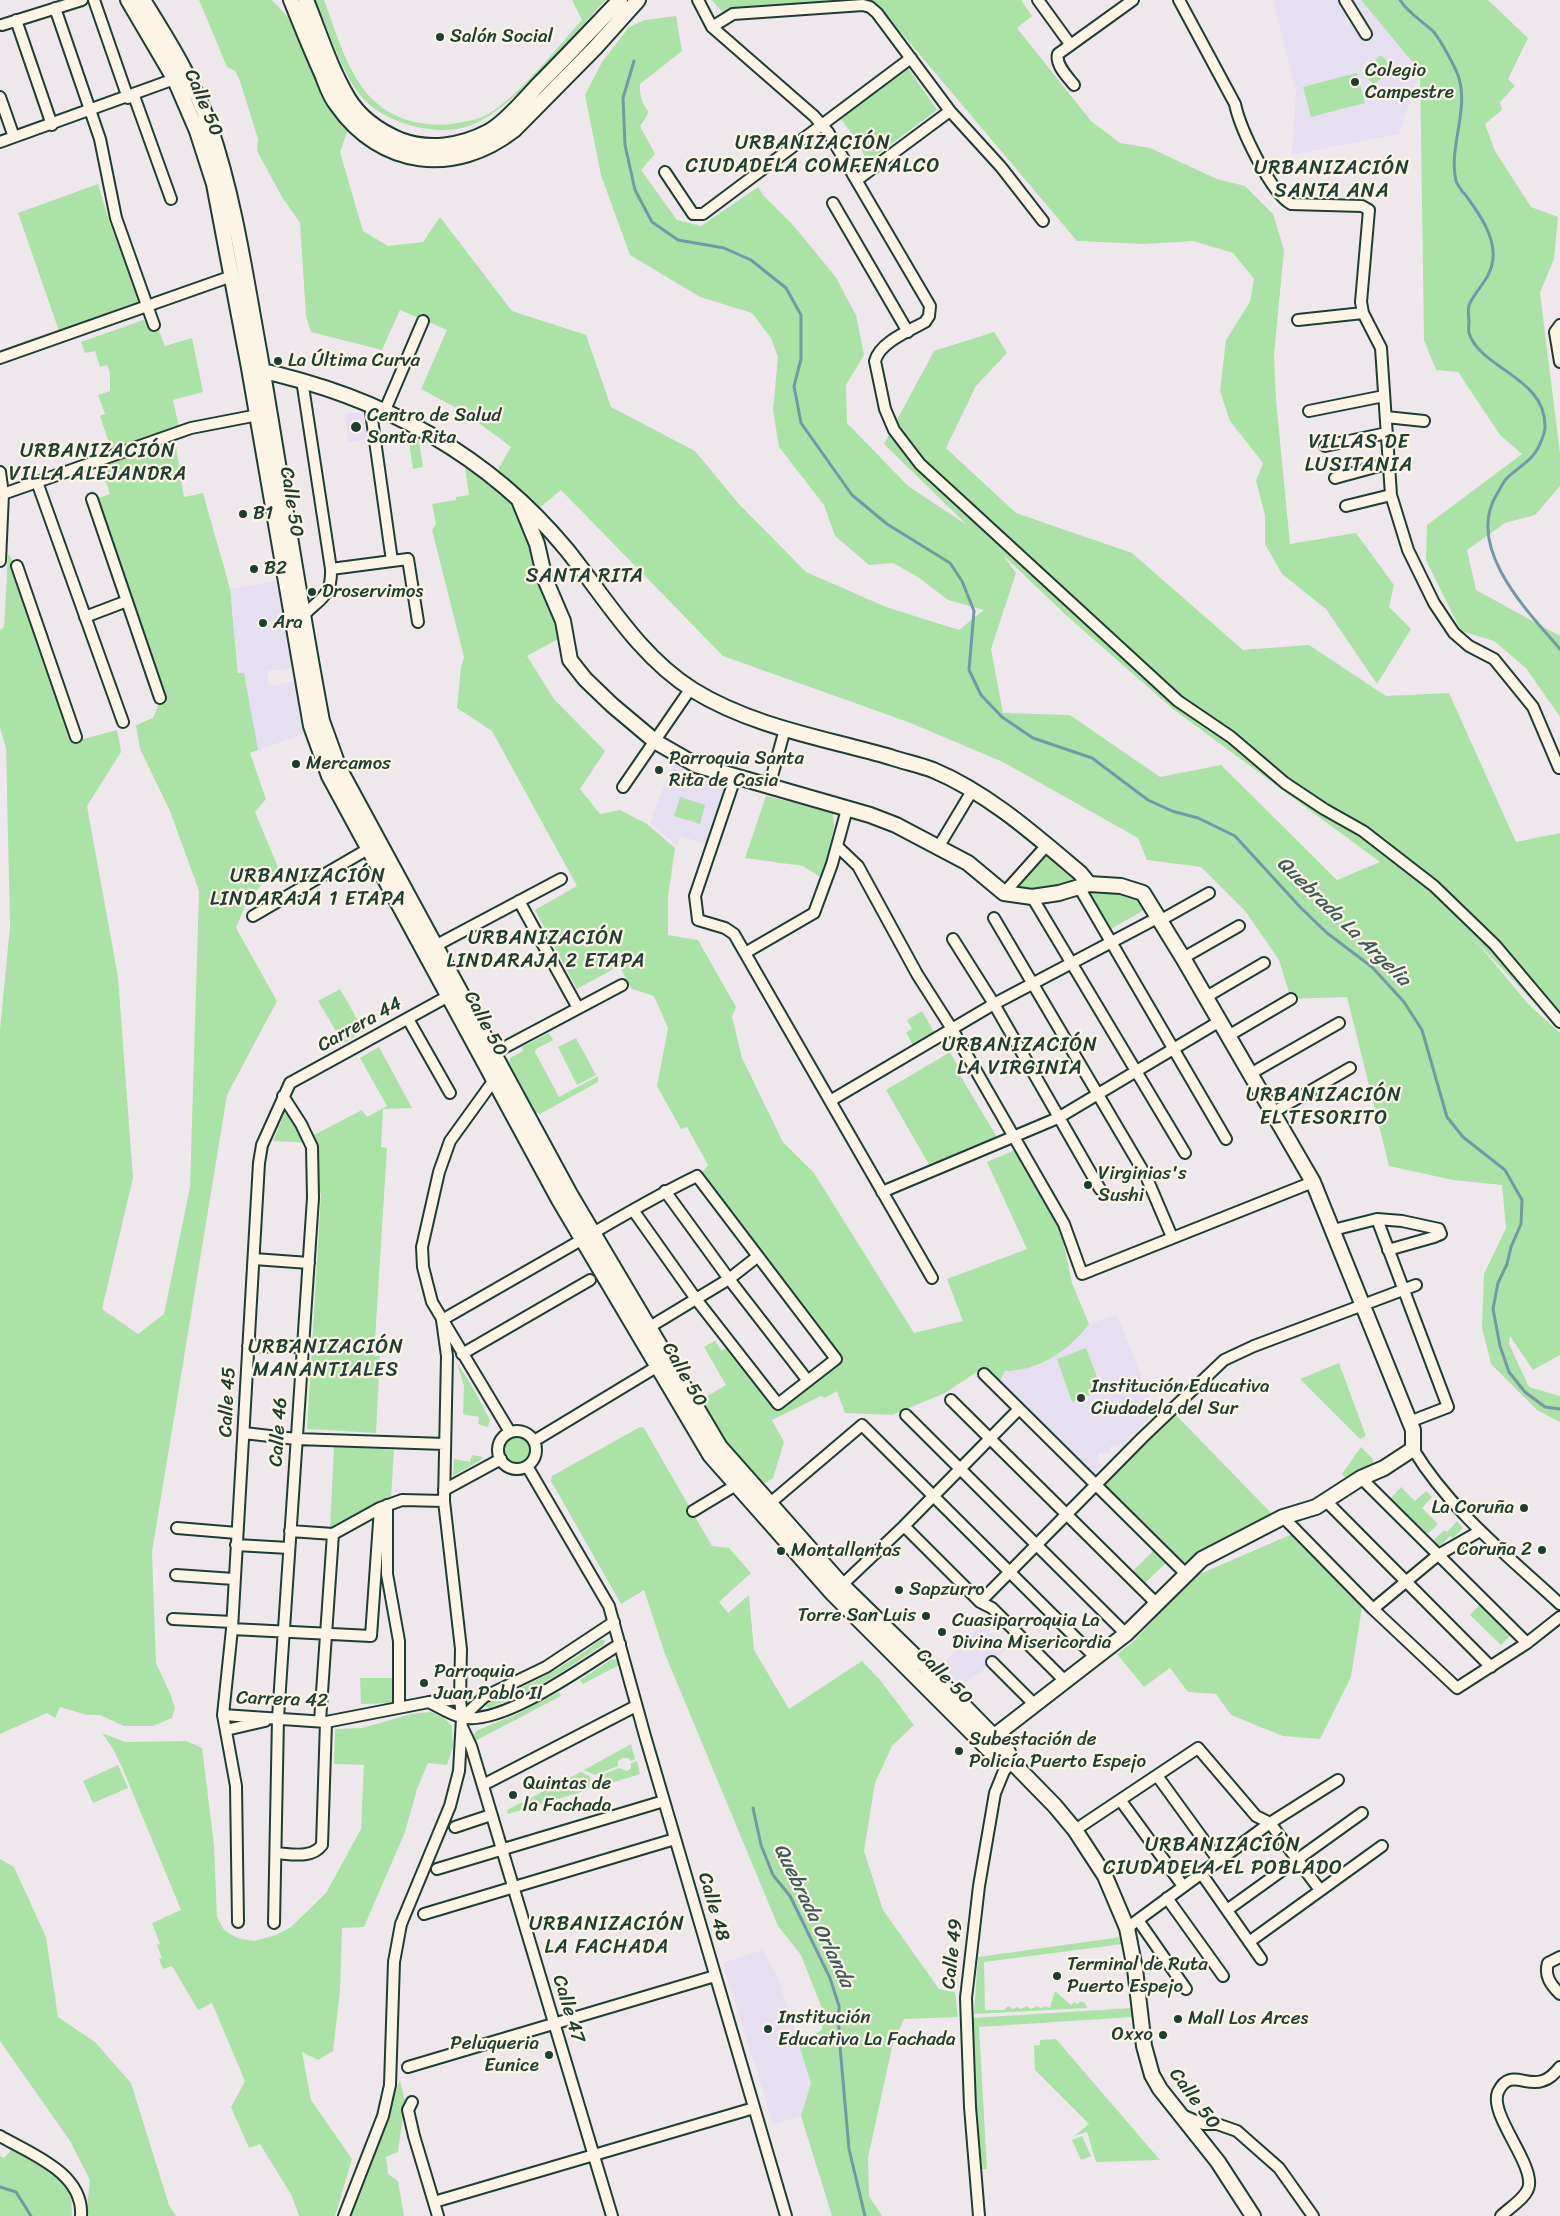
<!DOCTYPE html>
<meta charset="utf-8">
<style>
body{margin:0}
canvas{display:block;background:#eee8ec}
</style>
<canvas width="1560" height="2216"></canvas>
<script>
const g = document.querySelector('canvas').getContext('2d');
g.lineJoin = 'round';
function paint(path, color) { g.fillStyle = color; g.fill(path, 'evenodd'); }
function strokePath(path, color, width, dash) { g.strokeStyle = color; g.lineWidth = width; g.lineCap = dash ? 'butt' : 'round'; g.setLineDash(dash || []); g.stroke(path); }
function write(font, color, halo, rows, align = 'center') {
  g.font = font + ' Sriracha,sans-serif'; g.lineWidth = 4.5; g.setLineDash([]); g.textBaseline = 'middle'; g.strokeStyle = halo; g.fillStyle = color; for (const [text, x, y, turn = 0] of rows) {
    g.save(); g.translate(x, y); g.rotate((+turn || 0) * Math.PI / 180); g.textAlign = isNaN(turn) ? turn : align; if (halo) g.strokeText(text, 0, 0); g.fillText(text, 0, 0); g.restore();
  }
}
paint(new Path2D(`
 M1273,0H1361L1420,71L1399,134L1292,155L1296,92Z
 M362,411L367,439L348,442L345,414Z
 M278,581L294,668L267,671L269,686L295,681L306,730L301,735L258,750L244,673H239L230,589Z
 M674,761L724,785L726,788L707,844L680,836L677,846L650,823Z
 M1117,1315L1155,1411L1123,1445L1110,1446V1453H1098V1462L1102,1465L1092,1477L998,1384L1005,1371H1016L1041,1365L1060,1353L1089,1324Z
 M982,1624L1006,1649L978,1675L976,1674L961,1686L941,1665Z
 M762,1950L777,1975L811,2083L801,2116L773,2124L723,1963Z`), '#e5dff1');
paint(new Path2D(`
 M199,0H272L287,16L329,104L349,127L340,152L363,231L388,246L423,242L440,217L512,311L586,335L611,407L695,451L738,503L806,572L886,607L959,630L984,610L948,600L918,577L893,563L869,565L835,536L824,505L779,447L773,410L778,357L771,338L752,313L700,297L630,255L601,175L585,95L602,62L629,27L645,20L676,16L682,51L640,84C640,88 640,93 641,97C645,114 655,106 640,126L655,154L641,170L677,220L701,226L758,187L763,195L793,225L835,276L856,315L864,355L846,385L847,423L908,486L967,525L884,444L934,351L994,332L1007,353L976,386L946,448L1016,513L1132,553L1243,650L1309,645L1386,696L1449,693L1516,842L1560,833V1030L1475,940L1529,1005L1560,1033V1355L1533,1370L1510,1336L1509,1344L1529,1387L1560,1396V1422L1537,1410L1491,1364L1482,1328L1484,1274L1506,1228L1502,1185L1453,1180L1389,1166L1347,997L1291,999L1279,960L1246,912L1201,867L1147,860L1138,838L1003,762L908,722L723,656L561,490L538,509L498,469L511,447L464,412L421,389L447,330L400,310L382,350L311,332L306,316L300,223L282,197L257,151L258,139L240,81L235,71L227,67ZM1003,555L1067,616L1173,709L1380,862L1337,880L1221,765L1160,777L1070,715L1003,713L991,649L1016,573Z
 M315,0H324C335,29 344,62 362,87C383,117 416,127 451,124C463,122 478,120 488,114C519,96 557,48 582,20L572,0H606C572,35 513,111 469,126C450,133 425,130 406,124C385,117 366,106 354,87C339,63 327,27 315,0Z
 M712,0H857L732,8L722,12Z
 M864,0H1021L1032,16L1017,28L1091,121L1120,143L1150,148L1217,179L1245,186L1273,214L1284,250L1274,355L1276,400L1290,544L1356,533L1394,585L1389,607L1411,629L1377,684L1326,609L1282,574L1265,544V515L1256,481L1263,463L1230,421L1220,391L1226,340L1250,302L1254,279L1233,253L1193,241L1144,244L1077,241L888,17L872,2Z
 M1361,0H1488L1528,38L1508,79L1515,86L1500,102L1502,110L1485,124L1495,151L1531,207L1558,217L1554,259L1540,293L1560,454V486L1535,515L1505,523L1467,550L1476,590L1560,636V717L1526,668L1494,641L1461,631L1426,560L1427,525L1522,454L1500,435L1458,372L1436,370L1424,340L1420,71Z
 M1381,55L1392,68L1374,85L1362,73Z
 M906,65L937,110L867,162L857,140L839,117Z
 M1357,73L1365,103L1311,117L1303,87Z
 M98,184L109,221L140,301L59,331L18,213Z
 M146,319L150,330L158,328L165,346L192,338L203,392L173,400L179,427L111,449L100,416L105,414L98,395L110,391V373L107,365L100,367L95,351L85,353L81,342Z
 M407,429L418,435L423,467L413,469Z
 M167,443L169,448L176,446L184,497L203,493L230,589L238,673H244L258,750L250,753L266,799L255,812L278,867L247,901L236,928L277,1001L227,1095L152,1552L156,1663L170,1693L175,1708L172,1718L153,1726H124L100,1715H87L60,1707L55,1718L47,1713L0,1734V1030L10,926L6,748L0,728V630L4,627L8,554L12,559L72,742L117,730L121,752L87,806L118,977L133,1178L102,1309L138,1334L164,1314L190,1187L199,891L170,811L140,749L136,725L153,718L160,701L95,499L110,494L101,467Z
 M465,468L475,469L509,502L521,522L532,545L557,621L560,638L527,656L554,699L605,751L580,789L600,814L620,810L647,824L675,848L668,896V935L698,940L736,1007L732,1017L742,1058L783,1142L814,1173L914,1333L963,1321L947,1279L1027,1249L987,1162L1015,1150L1060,1227L1072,1283L1089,1324C1068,1351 1040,1371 1005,1371L998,1384L984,1367L945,1393L892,1415L845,1413L837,1391L825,1398L821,1396L772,1420L784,1442L773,1478L762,1485L726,1443L699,1401L726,1385L704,1347L715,1341L722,1351L728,1347L776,1410L841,1360L700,1175L708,1165L687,1127L681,1129L657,1086L668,1028L654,996L632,989L619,966L577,989L535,910L577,886L492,731L457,708L461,667L464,657L432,530L436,524L432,504L456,500V497L469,495Z
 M766,796L833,812L834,827L822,878L803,866L745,858Z
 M680,797L705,805L700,824L674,816Z
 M1044,855H1048L1077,879L1076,881L1028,889L1016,886Z
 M1104,892C1121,893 1136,894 1146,909L1109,930L1087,893Z
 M340,989L364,1031L343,1043L318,1001Z
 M922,1011L936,1035L914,1047L906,1032L912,1029L907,1020Z
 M549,1033L553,1040L536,1049L535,1052L559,1097L598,1076V1082L540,1114L536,1113L509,1062L510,1058L523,1051L522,1047Z
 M576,1038L596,1075L577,1085L558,1047Z
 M379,1047L412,1108L383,1109L381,1147L387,1148L374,1356H380L376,1433L307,1429L321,1193L314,1192L310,1137L362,1110L367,1117L387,1106L360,1058Z
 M950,1052L960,1070L958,1072L997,1137L931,1168L886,1090Z
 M287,1107L307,1143L273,1141Z
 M1086,1348L1102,1390L1072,1402L1057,1359Z
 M457,1363L472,1386L490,1420L488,1427L478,1424L479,1417L463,1414L464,1386Z
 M1339,1363L1366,1436L1360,1439L1300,1379Z
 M1174,1413L1274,1516L1184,1564L1103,1487Z
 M640,1427L644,1428L712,1546L729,1548L751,1573L719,1602L728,1613L749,1595L754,1650L789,1709L862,1661L880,1680L914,1725L892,1746L875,1783L864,1851L883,1910L939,1989L955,1992L958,2017L904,2019L892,2047L868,2158L869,2196L882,2216H832L801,2116L811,2083L798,2042L822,2030L823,2011L801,1955L778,1926L665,1654L644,1590L621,1604L551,1481L552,1476Z
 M504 1450a13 13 0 1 1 26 0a13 13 0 1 1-26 0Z
 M334,1446L394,1450L391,1498L370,1506L330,1528Z
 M1361,1447L1373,1459V1464L1347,1480L1342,1474Z
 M472,1455L483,1457L481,1460L453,1476L454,1459L470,1462Z
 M1401,1487L1415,1501L1426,1491L1432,1497L1422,1508L1438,1524L1428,1534L1391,1498Z
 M1457,1521L1463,1528L1453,1538L1450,1536L1440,1546L1434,1540L1444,1530L1447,1532Z
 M1292,1534L1362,1607L1351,1677L1320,1739L1283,1736L1231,1715L1216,1694L1188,1692L1170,1668L1144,1687L1117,1654L1133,1642L1193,1577Z
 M1155,1549L1167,1562L1145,1583L1133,1571Z
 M1480,1604L1511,1635L1501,1645L1470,1615Z
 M600,1640H605L604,1644L559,1674L527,1692L490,1708L486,1707L487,1703C527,1686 566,1667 600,1640Z
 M612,1659L618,1660L619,1665L583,1684L580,1680Z
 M360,1678H393V1703L361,1704Z
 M559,1692L561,1696L475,1741L474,1734L478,1730L517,1714Z
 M431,1712L444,1718L452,1726L453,1747L447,1765L428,1763L417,1789L405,1832L364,1927L342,1928L340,1991L333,2051L318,2060L302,2052L311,2100L352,2159L335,2216H299L292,2196L260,2144L249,2148L231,2107L245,2081L212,2003L198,2010L172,1966L163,1969L159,1959L162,1958L157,1945L160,1944L152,1923L181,1910L122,1767L112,1747L102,1733L125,1742L186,1741L202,1748L214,1845L217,1917L224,1930L237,1938L254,1941L276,1935L291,1927L326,1893L361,1829L364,1765L334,1764L335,1729L362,1728L411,1714Z
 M631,1744L635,1759L631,1761L628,1758H622L618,1761V1766L595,1775L584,1770Z
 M637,1761L640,1774L592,1789C591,1775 609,1773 619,1768L627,1771L631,1768V1763Z
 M118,1765L128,1788L93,1803L83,1781Z
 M581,1772L591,1777L588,1790L508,1814L507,1810Z
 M0,1859L14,1867L46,1937L58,2017L95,2042L131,2083L169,2205L176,2216H86L90,2180L70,2141L0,2041Z
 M1122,1937L1123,1944L984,1962L985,2010H1004L1008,2006L1013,2009L1017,2007L1021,2009L1027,2006L1031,2009L1037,2006L1041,2008L1045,2006L1050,2008L1055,1991L1071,2005L1074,2002L1078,2004L1080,2001L1085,2003L1087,2008L974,2014L978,1957Z
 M1131,2008L1132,2017L979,2027L987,2169H980L976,2103L973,2018Z
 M1056,2039L1160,2160L1096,2162L1087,2132L1074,2136L1089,2124L1035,2070L1034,2046L1040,2045V2040Z
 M400,2080L405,2101L398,2152L386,2157L388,2174L398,2181L404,2216H350Z
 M1082,2136L1091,2156L1081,2160L1072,2140Z
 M13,2148L50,2171L71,2191L72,2216H0V2156L4,2158Z`), '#abe3a7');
strokePath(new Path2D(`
 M1400,0C1408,13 1422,21 1433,31C1440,39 1454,65 1458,75C1470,109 1448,147 1456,181C1458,187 1463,192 1467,197C1480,215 1495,236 1493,259C1491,278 1478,287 1470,303C1467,308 1469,316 1469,322C1469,325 1468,330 1469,333C1481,370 1547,377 1545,428C1545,431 1543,436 1542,439C1534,461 1523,463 1507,478C1503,482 1500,489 1497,494C1464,547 1528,612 1560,649
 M634,61L623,98L625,145L635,190L652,222L678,240L724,248L751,260L786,288L801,315V359L794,386L801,423L852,495L887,524L950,563L962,581L974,611L969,670L981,695L1002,717L1033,738L1092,758L1148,800L1172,811L1198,818L1235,836L1301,908L1327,933L1372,967L1404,1002L1422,1030L1447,1117L1463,1137L1505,1170L1522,1200L1521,1224L1511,1247L1507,1264L1498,1283L1493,1309L1500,1346L1509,1372L1525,1392L1545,1407L1560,1409
 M753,1808L761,1845L773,1875L790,1896L830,1978L839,2006V2035L849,2149L865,2216
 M0,2187L16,2192L31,2216`), '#7398a8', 3);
const street = new Path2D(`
 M94,0L128,98
 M698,0L712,27L814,116L828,132L930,306L929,316L925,322C909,331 880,342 875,361L885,409L894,430L920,464L1178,701L1231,737L1285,783L1324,809L1363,831L1434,886L1495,945L1560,1022
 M1038,0L1070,44
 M1179,0L1235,104C1240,128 1270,192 1291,204L1362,206L1369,210L1361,302L1363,313L1381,348L1391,495L1408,550L1434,603L1454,633L1469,646L1494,659L1533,707L1559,768
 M1345,0L1366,34
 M55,8L100,139L116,218L154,325
 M16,20L52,125
 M2,25L82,0
 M712,27L733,14L863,5L870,7L877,13L950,111L1001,167L1043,221
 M1074,85C1068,77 1055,65 1058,54L1133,0
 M134,96L171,199
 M0,97L14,137
 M0,142L180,77
 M665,172L693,214H703L911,58
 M857,180L950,111
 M833,203L908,332
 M1298,320L1363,313
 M1560,325L1555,332L1560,362
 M0,358L232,276
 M302,380L331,569C332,597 320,598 303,616
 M385,410L423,321
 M1309,411L1384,396
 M1386,417L1424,421
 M1325,446L1387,433
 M0,472L3,494L0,561
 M1335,478L1390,463
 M37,482L123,722
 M3,494L191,428L258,415
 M92,499L160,698
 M1346,506L1391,495
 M392,561L408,559L418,622
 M17,566L76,737
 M331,569L392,561L370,405
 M85,617L127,601
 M735,778L695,896L698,920L725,928L734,934L932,1278
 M623,787L691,688
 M769,787L785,729
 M837,846L858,866L917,974L952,1029L1064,1224L1082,1274L1313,1182
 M939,846L972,791
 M1079,887L1226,1139
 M1004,893L1047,845
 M1032,897L1185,1153
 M519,901L578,1008
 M253,916L368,849
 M994,918L1146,1176L1172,1237
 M1161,920L1209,893
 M953,939L994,1004L1100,1189
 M435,946L561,879
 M745,953L814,913L832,864L847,809
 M1183,958L1239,926
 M1206,997L1264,963
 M408,1019L450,1093
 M1228,1036L1291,999
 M494,1053L622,985
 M1250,1074L1339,1023
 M494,1080L450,1141L439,1172L422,1247L423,1267L432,1302L510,1432
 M830,1101L994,1004L1159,917
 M1272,1113L1350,1068
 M665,1191L729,1279L808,1381
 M882,1192L1058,1118L1220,1021
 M1377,1219L1448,1407L1409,1422
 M1333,1230L1377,1219L1402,1221L1439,1229L1441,1234L1434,1237L1388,1250
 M254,1259L309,1263
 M442,1320L583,1239C620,1217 658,1195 697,1176L836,1359L778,1404L696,1299L633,1210
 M643,1331L729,1279L757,1257
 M248,1346L303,1347
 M462,1354L590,1280
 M984,1374L1186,1574
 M951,1400L1156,1603
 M906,1415L1126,1634
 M498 1450a19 19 0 1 1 38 0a19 19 0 1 1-38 0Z
 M244,1433L296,1439L445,1444
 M534,1441L663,1363
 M1413,1449C1450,1510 1508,1556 1560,1604
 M527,1466L609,1606L645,1736L786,2216
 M1361,1478L1527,1643
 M444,1490L501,1459
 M1325,1500L1491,1667
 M769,1504L862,1425L1096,1658
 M387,1505V1574L399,1641V1707
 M693,1511L736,1485
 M1283,1517L1373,1609L1457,1688L1527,1643L1560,1617
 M904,1526L980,1602L992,1608L1065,1681
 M177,1528L237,1533
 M290,1531L333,1534L380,1508L402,1500L444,1501
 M236,1545L289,1548
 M176,1575L234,1579
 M842,1585L904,1526L1019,1409
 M980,1602L1143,1437L1224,1360L1254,1346L1416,1285
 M1373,1609L1438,1555L1480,1531
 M173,1619L232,1622
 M232,1629L371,1636L380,1508
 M992,1662L1034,1704
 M429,1702C439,1707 450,1714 461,1717C500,1728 586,1665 620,1644
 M223,1715L326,1722L429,1702L460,1699
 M462,1718L484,1697L546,1667L614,1622
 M320,1721L333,1534
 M462,1727L471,1746L612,2216
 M226,1730L265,1721
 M1158,1777L1219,1861
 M483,1785L636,1706
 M1121,1801L1183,1886
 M455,1827L491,1815
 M1075,1830L1198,1748L1256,1816L1270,1823L1320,1890
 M276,1853C291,1854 312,1859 322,1845L326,1722
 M437,1869L664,1801
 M1201,1873L1261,1959
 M1167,1898L1223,1976
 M1227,1910L1362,1813
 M424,1914L675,1839
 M1138,1920L1186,1989
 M238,1922L236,1786L223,1715L232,1629L259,1163L262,1145L290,1083L454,993
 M274,1923L278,1718L313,1198L312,1147L301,1124L283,1096
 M1127,1928L1270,1823L1338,1780
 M1249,1942L1382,1846
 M1560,1957L1548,1963C1544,1976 1551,1985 1560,1994
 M408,2067L715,1976
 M412,2102L408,2110L414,2136L438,2216
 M1182,2115L1203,2124H1217L1237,2131L1279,2168L1313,2216
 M0,2136C31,2154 84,2173 81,2216
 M434,2202L754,2108
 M344,2216L383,2116L390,2085L394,1962L401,1924L450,1806L459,1771L462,1718L460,1699L461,1649L444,1501L447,1356L442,1320
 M979,2216L970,2107L966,1998L979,1886L995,1793L1004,1771L1012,1762
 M1501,2216C1509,2208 1528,2197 1529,2185C1532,2161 1489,2114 1498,2092C1509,2068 1526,2087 1542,2081C1550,2079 1555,2073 1560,2067`);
const secondary = new Path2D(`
 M128,0L175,80L197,131L214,184L249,368L311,726L329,776L559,1200L710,1455L833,1594L996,1757L1012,1762
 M143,0C168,40 194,82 210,127C235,200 246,280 260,356C281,478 299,600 322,721L339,768L570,1194L720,1447L842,1585L927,1668L1007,1750L1012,1762L1055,1806L1075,1830L1105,1876L1127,1928L1135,1969L1144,2046L1152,2075L1160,2089L1218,2162L1253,2216
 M291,0C301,25 311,50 322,74C326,84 330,97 337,105C381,168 455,176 514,130L595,48L638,0
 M306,0C319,32 330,68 348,98C360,118 379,131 400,140C429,151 461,146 488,132C505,123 525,99 538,85C566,57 593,28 620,0
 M254,369C377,395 486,452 567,550C606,599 639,656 693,690C753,727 824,738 890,757C905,762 920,765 933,770C988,793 1035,835 1080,873L1089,884
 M519,500L537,544L545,579L563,621L570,660L585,679L612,705L656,742L696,765L870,815L896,825L968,863L1004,893L1032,897L1059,893L1089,884L1121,886L1143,893L1183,958L1313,1182L1413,1430V1449L1384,1468L1361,1478L1316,1507L1283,1517L1202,1559L1126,1634L993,1737`);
strokePath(street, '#1f3d34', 14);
strokePath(secondary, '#1f3d34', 18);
strokePath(street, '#fcf5e5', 10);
strokePath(secondary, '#fcf5e5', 14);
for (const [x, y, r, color] of [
 [440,37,5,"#1f3d34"],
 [1355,82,5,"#1f3d34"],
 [278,361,5,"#1f3d34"],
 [356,427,6,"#1f3d34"],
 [243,514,5,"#1f3d34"],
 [254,569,5,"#1f3d34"],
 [312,592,5,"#1f3d34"],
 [263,623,5,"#1f3d34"],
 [296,764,5,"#1f3d34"],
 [659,770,5,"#1f3d34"],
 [1088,1185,5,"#1f3d34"],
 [1081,1398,5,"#1f3d34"],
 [1524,1508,5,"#1f3d34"],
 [1542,1550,5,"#1f3d34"],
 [781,1551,5,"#1f3d34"],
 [899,1590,5,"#1f3d34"],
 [926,1616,5,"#1f3d34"],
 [942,1632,5,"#1f3d34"],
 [424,1683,5,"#1f3d34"],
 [959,1751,5,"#1f3d34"],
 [513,1795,5,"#1f3d34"],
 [1057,1976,5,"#1f3d34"],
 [1178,2019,5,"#1f3d34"],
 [768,2029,5,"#1f3d34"],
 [1163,2035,5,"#1f3d34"],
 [549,2055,5,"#1f3d34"]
]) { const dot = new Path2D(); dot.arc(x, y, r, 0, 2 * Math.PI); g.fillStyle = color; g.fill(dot); strokePath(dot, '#fcf5e5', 2); }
write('19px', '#1f3d34', '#fcf5e5', [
 ["Salón Social",450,37],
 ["Colegio",1365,71],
 ["Campestre",1365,93],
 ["La Última Curva",288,361],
 ["Centro de Salud",367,416],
 ["Santa Rita",367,438],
 ["B1",253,514],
 ["B2",264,569],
 ["Droservimos",322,592],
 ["Ara",273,623],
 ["Parroquia Santa",669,759],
 ["Rita de Casia",669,781],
 ["Mercamos",306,764],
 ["Virginias's",1098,1174],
 ["Sushi",1098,1196],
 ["Institución Educativa",1091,1387],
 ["Ciudadela del Sur",1091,1409],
 ["La Coruña",1514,1508,"right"],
 ["Coruña 2",1532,1550,"right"],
 ["Montallantas",791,1551],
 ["Sapzurro",909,1590],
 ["Torre San Luis",916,1616,"right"],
 ["Cuasiparroquia La",952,1621],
 ["Divina Misericordia",952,1643],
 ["Parroquia",434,1672],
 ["Juan Pablo II",434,1694],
 ["Subestación de",969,1740],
 ["Policía Puerto Espejo",969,1762],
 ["Quintas de",523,1784],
 ["la Fachada",523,1806],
 ["Terminal de Ruta",1067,1965],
 ["Puerto Espejo",1067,1987],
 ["Institución",778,2018],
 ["Educativa La Fachada",778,2040],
 ["Mall Los Arces",1188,2019],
 ["Oxxo",1153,2035,"right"],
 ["Peluqueria",539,2044,"right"],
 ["Eunice",539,2066,"right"]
], 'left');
write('19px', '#1f3d34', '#fcf5e5', [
 ["Calle 50",203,103,67],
 ["Calle 50",291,502,81],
 ["Calle 50",485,1024,62],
 ["Carrera 44",360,1025,-29],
 ["Calle 50",684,1375,60],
 ["Calle 45",228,1402,-87],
 ["Calle 46",279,1432,-86],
 ["Calle 50",944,1677,45],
 ["Carrera 42",282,1700,2],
 ["Calle 48",713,1907,74],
 ["Calle 49",953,1954,-84],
 ["Calle 47",568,2009,73],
 ["Calle 50",1194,2099,53]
]);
g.letterSpacing = '1px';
write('20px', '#1f3d34', '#fcf5e5', [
 ["URBANIZACIÓN",813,144],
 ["CIUDADELA COMFENALCO",813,167],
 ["URBANIZACIÓN",1332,169],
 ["SANTA ANA",1332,192],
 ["VILLAS DE",1359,443],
 ["LUSITANIA",1359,466],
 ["URBANIZACIÓN",98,452],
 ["VILLA ALEJANDRA",98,475],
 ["SANTA RITA",585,577],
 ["URBANIZACIÓN",308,877],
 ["LINDARAJA 1 ETAPA",308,900],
 ["URBANIZACIÓN",546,939],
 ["LINDARAJA 2 ETAPA",546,962],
 ["URBANIZACIÓN",1020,1046],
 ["LA VIRGINIA",1020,1069],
 ["URBANIZACIÓN",1324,1096],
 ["EL TESORITO",1324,1119],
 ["URBANIZACIÓN",326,1348],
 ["MANANTIALES",326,1371],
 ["URBANIZACIÓN",1223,1846],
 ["CIUDADELA EL POBLADO",1223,1869],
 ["URBANIZACIÓN",607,1925],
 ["LA FACHADA",607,1948]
]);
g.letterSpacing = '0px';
write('italic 20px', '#3b5b5b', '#fcf5e5', [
 ["Quebrada La Argelia",1343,922,44],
 ["Quebrada Orlanda",813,1916,64]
]);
</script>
